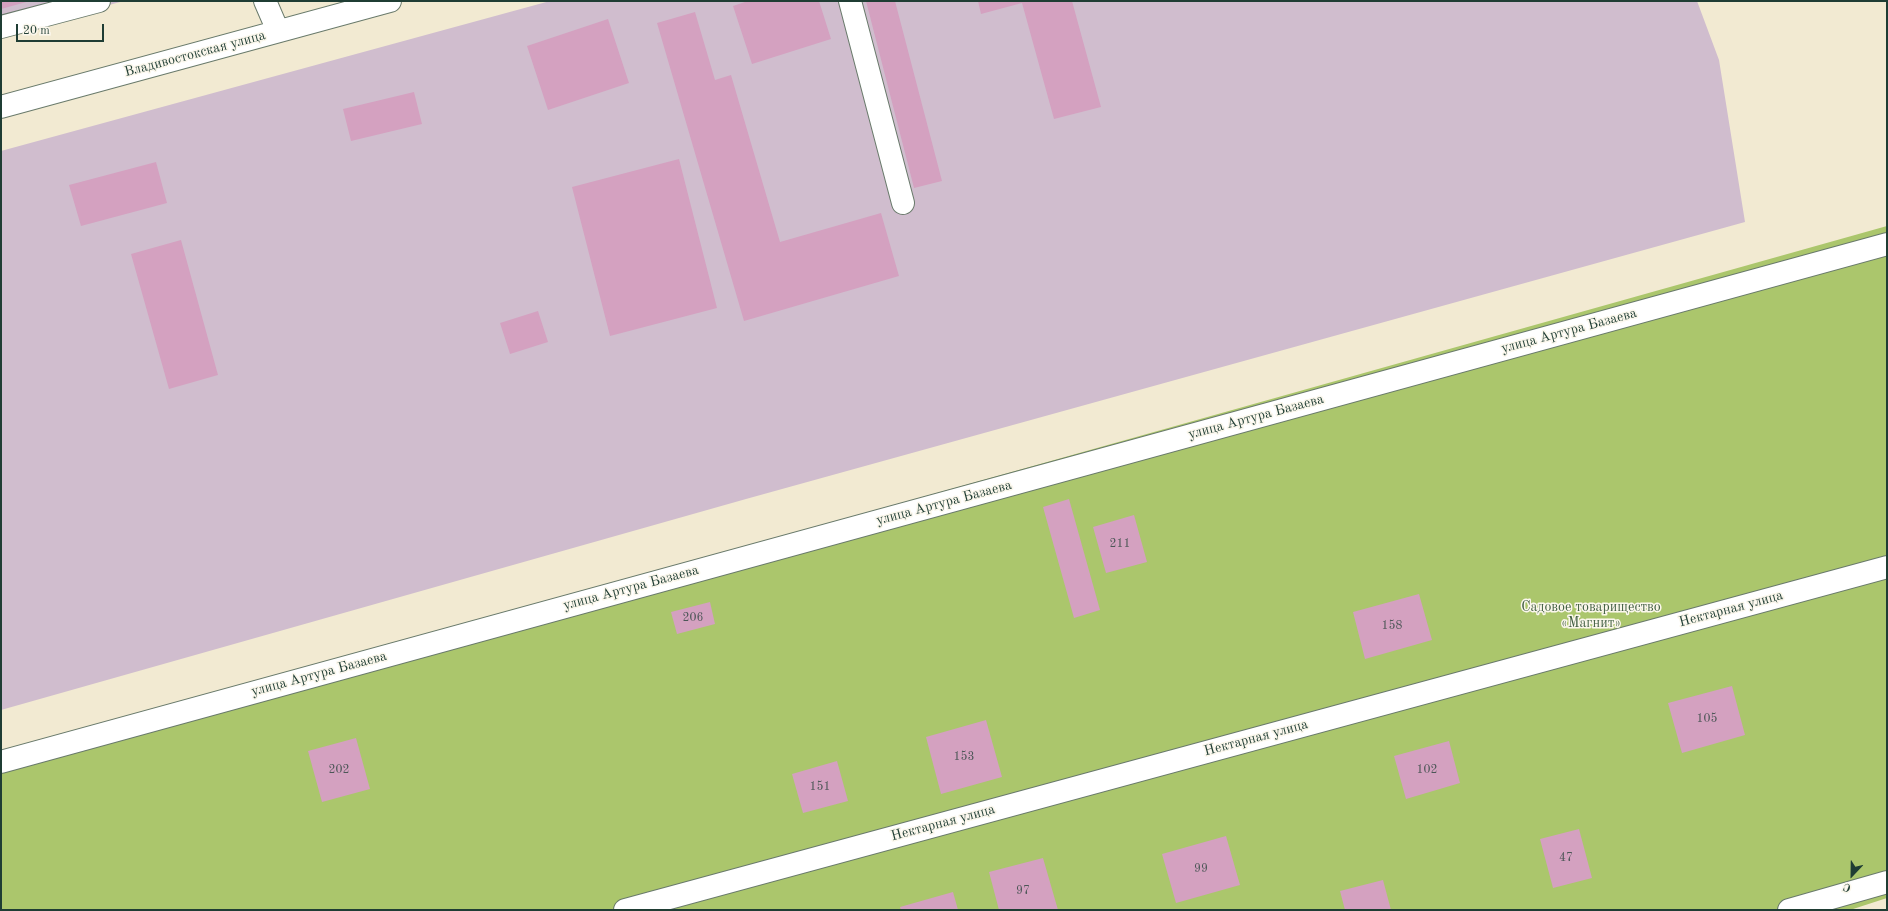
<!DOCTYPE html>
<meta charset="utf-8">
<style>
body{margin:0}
#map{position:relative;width:1888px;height:911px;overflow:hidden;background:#f2ead2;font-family:"Old Standard TT",serif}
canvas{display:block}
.frame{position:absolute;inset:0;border:2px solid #1f3d34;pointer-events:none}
.north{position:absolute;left:1832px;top:855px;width:40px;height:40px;-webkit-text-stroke:3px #fbf7ec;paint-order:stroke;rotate:202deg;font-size:11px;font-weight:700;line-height:16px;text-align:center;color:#1f3d34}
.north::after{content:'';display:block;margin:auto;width:14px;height:18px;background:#1f3d34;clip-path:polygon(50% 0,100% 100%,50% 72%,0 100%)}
.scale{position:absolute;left:16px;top:24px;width:88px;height:18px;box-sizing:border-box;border:2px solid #1f3d34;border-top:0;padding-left:5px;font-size:12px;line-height:14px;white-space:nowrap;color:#1f3d34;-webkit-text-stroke:3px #fbf7ec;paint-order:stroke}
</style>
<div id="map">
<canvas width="1888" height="911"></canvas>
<div class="frame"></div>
<div class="north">С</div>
<div class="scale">20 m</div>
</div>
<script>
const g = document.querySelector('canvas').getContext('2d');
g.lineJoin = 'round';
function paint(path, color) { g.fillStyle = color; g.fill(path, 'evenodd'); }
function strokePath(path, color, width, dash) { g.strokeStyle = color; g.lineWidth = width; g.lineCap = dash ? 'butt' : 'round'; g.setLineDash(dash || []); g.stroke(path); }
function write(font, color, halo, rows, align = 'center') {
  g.font = font + ' "Old Standard TT",serif'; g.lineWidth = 3; g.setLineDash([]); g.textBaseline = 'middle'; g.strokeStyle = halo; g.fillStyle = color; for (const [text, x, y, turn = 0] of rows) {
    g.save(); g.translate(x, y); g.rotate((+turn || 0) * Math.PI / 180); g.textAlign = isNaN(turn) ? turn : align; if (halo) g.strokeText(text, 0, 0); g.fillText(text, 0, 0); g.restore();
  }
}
paint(new Path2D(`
 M1,1H124L1,34Z
 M550,1H1697L1719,60L1745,222L746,499L1,710V151Z`), '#d0bdce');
paint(new Path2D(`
 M1887,226V898L1850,910H1V756Z`), '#abc66c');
paint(new Path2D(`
 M1,1H30L1,9Z
 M748,1H819L831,39L752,64L733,6Z
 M866,1H895L942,181L914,188Z
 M978,1H1072L1101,107L1054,119L1022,3L981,14Z
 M695,12L715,80L731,75L780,242L881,213L899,276L744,321L657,23Z
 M608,19L629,83L548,110L527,46Z
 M414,92L422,124L351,141L343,109Z
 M679,159L717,308L610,336L572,187Z
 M156,162L167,203L81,226L69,185Z
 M181,240L218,375L169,389L131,254Z
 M538,311L548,342L510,354L500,323Z
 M1069,499L1100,610L1074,618L1043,507Z
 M1134,515L1147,562L1106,573L1093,527Z
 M1419,594L1432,640L1365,659L1353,612Z
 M710,602L715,624L677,634L671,612Z
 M1732,686L1745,735L1682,753L1668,703Z
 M986,720L1002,777L941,794L926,737Z
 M356,738L370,789L322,802L308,751Z
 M1449,741L1460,783L1406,799L1394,756Z
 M837,761L848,801L803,813L792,774Z
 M1579,829L1592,878L1553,888L1540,839Z
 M1226,836L1240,885L1176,903L1162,854Z
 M1043,858L1058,910H999L989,872Z
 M1383,880L1391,910H1345L1340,891Z
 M953,892L958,910H901L900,907Z`), '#d4a1c0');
const minor = new Path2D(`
 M265,1L278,31
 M850,1L903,203
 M1,27L99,1
 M1,107L390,1
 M1,762L1887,244
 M625,910L1887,567
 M1789,910L1887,882`);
strokePath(minor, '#697a6b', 24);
strokePath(minor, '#fff', 22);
write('12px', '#4c5657', null, [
 ["211",1120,544],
 ["206",693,618],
 ["158",1392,626],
 ["105",1707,719],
 ["153",964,757],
 ["202",339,770],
 ["102",1427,770],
 ["151",820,787],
 ["47",1566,858],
 ["99",1201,869],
 ["97",1023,891]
]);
write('14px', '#1f3d34', '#fbf7ec', [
 ["Владивостокская улица",195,54,-15],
 ["улица Артура Базаева",1569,331,-15],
 ["улица Артура Базаева",1256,417,-15],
 ["улица Артура Базаева",944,503,-15],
 ["улица Артура Базаева",631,588,-15],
 ["Нектарная улица",1731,609,-15],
 ["улица Артура Базаева",319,674,-15],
 ["Нектарная улица",1256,738,-15],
 ["Нектарная улица",943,823,-15]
]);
write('14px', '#425f42', '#fbf7ec', [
 ["Садовое товарищество",1591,607],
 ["«Магнит»",1591,623]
]);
</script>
